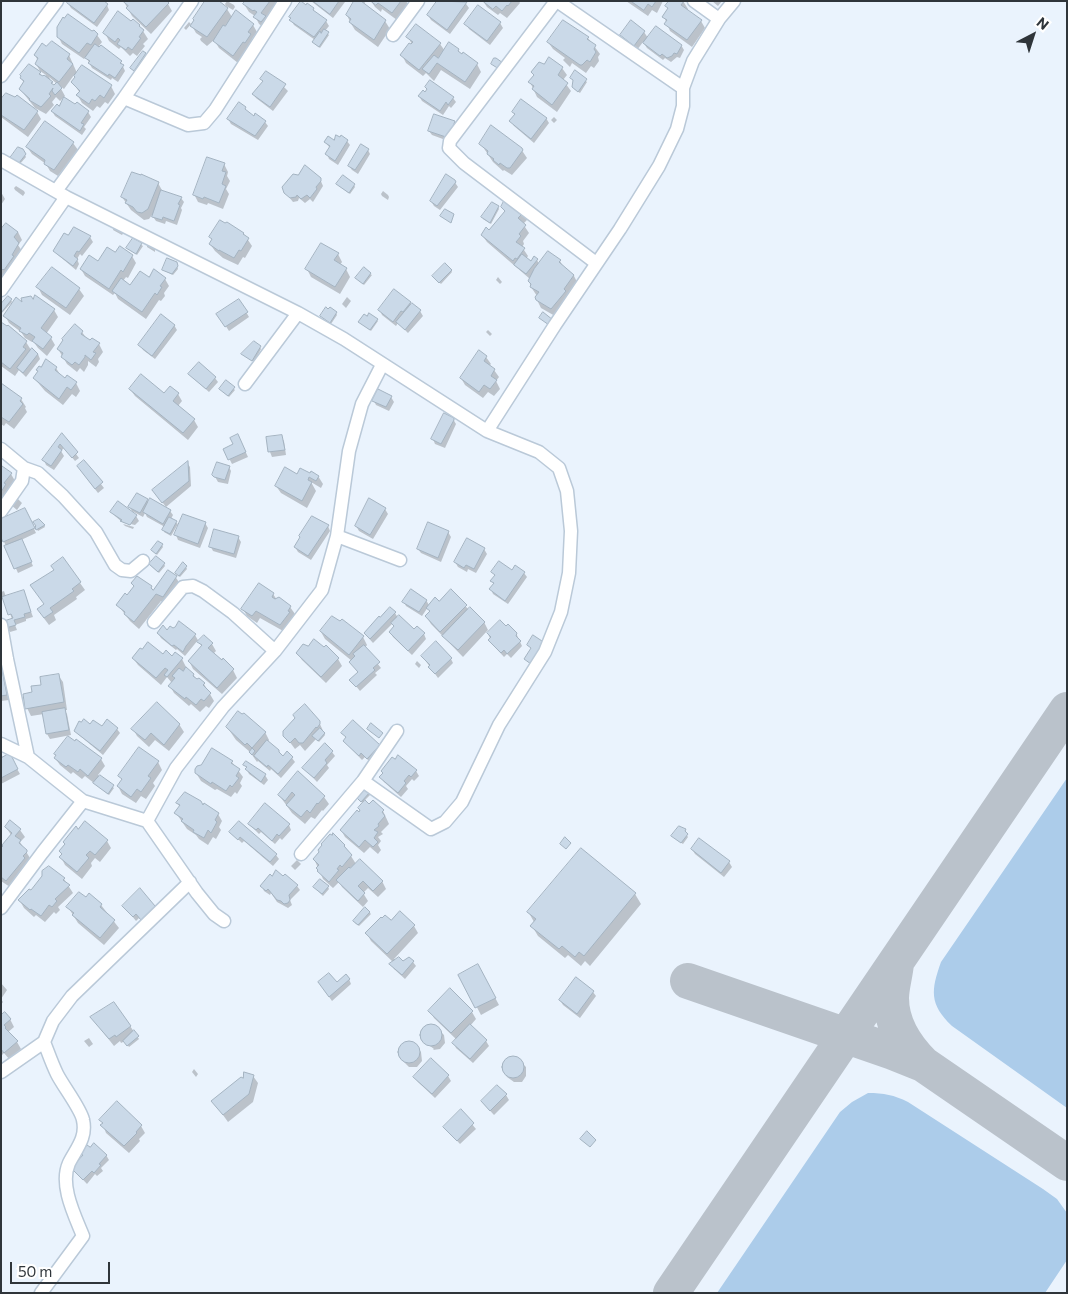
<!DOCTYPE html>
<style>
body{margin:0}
#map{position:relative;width:1068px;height:1294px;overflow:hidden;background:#eaf3fd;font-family:Commissioner,sans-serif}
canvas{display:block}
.frame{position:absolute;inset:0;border:2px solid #2f353a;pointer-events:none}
.north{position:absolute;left:1008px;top:10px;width:50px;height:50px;-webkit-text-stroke:4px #fff;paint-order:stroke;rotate:40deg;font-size:14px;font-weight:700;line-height:20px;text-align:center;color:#2f353a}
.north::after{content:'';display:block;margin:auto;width:18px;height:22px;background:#2f353a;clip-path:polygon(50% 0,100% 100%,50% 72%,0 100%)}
.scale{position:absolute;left:10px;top:1262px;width:100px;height:22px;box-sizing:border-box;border:2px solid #2f353a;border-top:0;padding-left:6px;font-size:15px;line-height:18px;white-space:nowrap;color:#2f353a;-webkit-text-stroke:4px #fff;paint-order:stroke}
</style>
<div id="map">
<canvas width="1068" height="1294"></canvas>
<div class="frame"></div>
<div class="north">N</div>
<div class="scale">50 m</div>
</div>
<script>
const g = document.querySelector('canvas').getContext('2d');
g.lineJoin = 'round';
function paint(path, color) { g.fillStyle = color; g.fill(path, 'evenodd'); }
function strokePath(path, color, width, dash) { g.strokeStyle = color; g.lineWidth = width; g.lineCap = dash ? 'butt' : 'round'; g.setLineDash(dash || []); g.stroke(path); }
paint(new Path2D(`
 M1067,778V1108L952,1026C929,1004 931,990 941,962Z
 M868,1093C884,1093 894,1095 908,1102L1043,1189L1057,1199L1067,1213V1260L1045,1293H717L840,1112L852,1102Z`), '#acccea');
paint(new Path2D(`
 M227,1L234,5L235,7L233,10L226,6L225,4Z
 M247,1H279L266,29L259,24L255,16L249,12L244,4Z
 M311,1H344L345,2L333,18Z
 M354,1H366L363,5L385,21L390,29L378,47L355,30L350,22L347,15L355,4Z
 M371,1H406L408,4L397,20L382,9L381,12L375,7Z
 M444,1H464L469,8L450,34L431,20L428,15Z
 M483,1H519L520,3L507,18L500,13L498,15L487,7Z
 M626,1H663L657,13L652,10L648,16Z
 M683,1L688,9L686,11L701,21L705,28L692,47L670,31L664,17L669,10L667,6Z
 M712,1H722L718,6Z
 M124,2L168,4L172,11L151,34L132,16Z
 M68,3L107,5L109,10L97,27L71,8Z
 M227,9L232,17L253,25L257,32L252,39L254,43L248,49L238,63L219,48L214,40L207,46L201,41L200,39L202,37L196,33L192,26Z
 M313,9L316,14L326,21L329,26L325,31L329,35L320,48L315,44L314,42L315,40L294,25L291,20Z
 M63,19L97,35L102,42L99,46L121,62L125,71L118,82L112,78L111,80L92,68L86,57L84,59L62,44L58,36L57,30Z
 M133,21L143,31L148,39L143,44L145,46L137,56L133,53L130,56L121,47L119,49L109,41L105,33Z
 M189,22L191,24L186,30L184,28Z
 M631,22L644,32L648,38L681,45L684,50L680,58L677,57L671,62L665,58L663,60L647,48L643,42L637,50L624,40L621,35Z
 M500,23L503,28L490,45L469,29L466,24Z
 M416,26L440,44L445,51L458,50L461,54L477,64L481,72L470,89L441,70L434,81L426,73L423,76L406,63L402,55L414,48L408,37Z
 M588,38L600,54L598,57L599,61L594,68L591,66L586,73L572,63L570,67L563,60L565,58L553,49L548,42Z
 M46,48L69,55L77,73L111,86L115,94L108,104L105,102L100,108L97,106L93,111L82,103L78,96L80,93L73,83L76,78L74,75L64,89L59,85L65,96L60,101L56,97L52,102L54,105L46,114L35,108L20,89L24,83L21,78L40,73L43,78L46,75L40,71L36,64L38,61L35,55ZM49,77L57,84L54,87Z
 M145,53L146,55L135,72L131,68Z
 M562,68L567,75L563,80L571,91L557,112L537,97L530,82Z
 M575,72L587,82L580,93L574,89V81L571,78Z
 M262,79L279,82L288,91L273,111L256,98L253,94L263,82Z
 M425,93L453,98L456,102L451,108L449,106L443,115L422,101L419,96Z
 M1,101L37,112L41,119L28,137L1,117Z
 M245,108L248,114L265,122L268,126L258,140L231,124L228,119Z
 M52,111L88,112L91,117L84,127L86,129L82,135L55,116Z
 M513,112L546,118L549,123L534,143L514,126L511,121L515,116Z
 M554,117L557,120L554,123L551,120Z
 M454,122L457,127L451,142L432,135L429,131Z
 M334,141H347L350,145L338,165L329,159L327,154L330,148L325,142Z
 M73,143L78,150L58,176L50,171L46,164L32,154L27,147Z
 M481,144L521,149L527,158L512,175L504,170L503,171L493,162Z
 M22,150L26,157L20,164L13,160Z
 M368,150L370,154L358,174L352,170L349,166Z
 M224,164L228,172L227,176L230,181L226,189L229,194L223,209L208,203L207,205L198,202L194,194Z
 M320,179L323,186L313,202L310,199L305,203L299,198L298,201L293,202L285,192Z
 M454,181L458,187L440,210L434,206L431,201Z
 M158,183L163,192L181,198L184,202L181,208L182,210L177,225L166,221L165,224L156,221L152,215L149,219L144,220L131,210L122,197Z
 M354,185L355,187L350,194L339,186Z
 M16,186L24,191L25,193L23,196L15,190L14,188Z
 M383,191L388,195L389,197L388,200L382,196L381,194Z
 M1,192L5,199L1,205Z
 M506,199L528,219L523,224L529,233L523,241L524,244L522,247L528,256L526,259L531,263L537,260L539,264L548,253L560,261L564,268L573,274L577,282L555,316L541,308L537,300V296L531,287L529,281L530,279L487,242L482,235L490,232L505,212L502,207Z
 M498,207L499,209L491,224L483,219Z
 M227,223L244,234L252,246L245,258L243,257L238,265L223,258L215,251L210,244L213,240L211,237Z
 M114,225L124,232L122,235L113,230Z
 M1,232H18L22,240L18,245L22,251L1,281Z
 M68,237H90L93,242L82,256L80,254L77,259L79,264L76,270L58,255L55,251Z
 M133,239L143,246L137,255L128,248Z
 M147,243L155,248V252L147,247Z
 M115,254L132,256L136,263L128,278L126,277L123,281L130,287L165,279L169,286L164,293L165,296L161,301L159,300L146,319L118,299L115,293L113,295L85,276L81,269L98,263Z
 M338,254L342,262L340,265L346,269L350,277L340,294L311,277L307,269Z
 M177,265L178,269L173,275L163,270Z
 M52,268L79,289L84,296L70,315L42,295L38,287Z
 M451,270L452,272L441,284L435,278Z
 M370,274L372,275L364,285L358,280Z
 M498,277L502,282L500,284L496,280Z
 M347,297L351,301L346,308L342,304Z
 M11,300L12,302L1,314V306Z
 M239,300L249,317L229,331L218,314Z
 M410,303L420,311L423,316L408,333L398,323L396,326L382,315L380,310Z
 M23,304L54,310L58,317L46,334L51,338L55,345L47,356L38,348L33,341L32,342L25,338L21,332L9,323L5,316Z
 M336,313L337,315L331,324L321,316Z
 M377,320L378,321L371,331L360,322Z
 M1,324L26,342L31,350L38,354L40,359L26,377L19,370L15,376L1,366Z
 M174,325L177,330L155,359L143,350L140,345Z
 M488,330L492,334L490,336L486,332Z
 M82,332L87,339L99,344L103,352L98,359L99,362L96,367L88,361V365L84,372L80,368L77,372L67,364L58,349Z
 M260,347L261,349L254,362L243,354Z
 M486,357L491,364L489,366L494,370L499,377L496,381L500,389L494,396L488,392L483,398L465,385L461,378Z
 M56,368L61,376L65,380L67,377L76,383L80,391L76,397L72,394L63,405L45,391L34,378Z
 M190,374L215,378L218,382L209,392L193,378Z
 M226,382L235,390L229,397L220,389Z
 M1,384L21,399L26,407L25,408L27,412L14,429L6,423L4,426L1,424Z
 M130,389L164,395L178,394L182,401L178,406L194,420L198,427L188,440L135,396Z
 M391,397L394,402L389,411L376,405L374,401Z
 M453,419L456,424L445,448L435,444L433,439Z
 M62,435L79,458L75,461L64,448L61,451L64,456L54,470L46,465L44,460Z
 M281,437L284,441L286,455L272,457L270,452L267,439Z
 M240,440L248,457L232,464L225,450Z
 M84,462L104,488L98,493L81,471Z
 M187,463L190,467L191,486L166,507L153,490Z
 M2,467L11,474L15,481L1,504Z
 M229,467L231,471L228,484L218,482L214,475Z
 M297,476H318L323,484L321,488L311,482L316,491L307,508L281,493L276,486Z
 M17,498L22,503L17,510L11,505Z
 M147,500L149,503L170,511L173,515L171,519L178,524L171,536L164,532L165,527L147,517L145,513L143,517L132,511L130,507Z
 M385,509L388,514L373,539L359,531L356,526Z
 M112,512L136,516L139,521L135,525L122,522L115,516Z
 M27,514L36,533L21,540L33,566L18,573L1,535Z
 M205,523L208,528L200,548L178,540L176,535Z
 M123,524L134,527L133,529L125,526Z
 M44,525L45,527L38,531L36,528Z
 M328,526L330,531L311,560L298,552L295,547Z
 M448,532L451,537L441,562L421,553L418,549Z
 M238,537L241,542L236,558L213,551L211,547Z
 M162,545L163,547L157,555L153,551Z
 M484,549L487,554L476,573L468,569L467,572L458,567L455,562Z
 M63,559L85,590L76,597L77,599L54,615L56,620L49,625L43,617L45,605L55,571Z
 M164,564L165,566L159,573L150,565Z
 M186,567L187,569L180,577L177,575Z
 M493,572L524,573L527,577L508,604L493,594L491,589L494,585L492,581L495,576Z
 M175,576L180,584L167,604L161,601L139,629L130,621L118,605L127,597L151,587L154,591Z
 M4,591L6,597L24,592L33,617L26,619V621L15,625L17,630L10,632L7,628L12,619L4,597L1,598V592Z
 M451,591L469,610L484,622L488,630L463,657L431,624L426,616L430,612L428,607L422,616L406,606L404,602L426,600L429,605L439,603Z
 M273,594L277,600L290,607L295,614L292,618L293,620L285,632L260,618L257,623L247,616L243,609Z
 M395,613L398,618L414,631L424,634L426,639L412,655L393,637L390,632L395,627L393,623L373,643L365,634Z
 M342,621L363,637L367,645L365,648L381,668L375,673L377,675L360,691L351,680L358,673L351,662L352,661L325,639L321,632Z
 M180,623L195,635L199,642L212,644L216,651L213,654L233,670L237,678L222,694L193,669L189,661L202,647L198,640L185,656L177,649L176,650L161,638L158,633L173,629Z
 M506,627L516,633L522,646L511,658L507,654L504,657L493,645L488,634Z
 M297,653L338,659L342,666L326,683L302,660Z
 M163,656L182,659L186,667L185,668L193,674L197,681L199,679L204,684L214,701L209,708L206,706L200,712L191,704L189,706L174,693L170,686L172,683L167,677L161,685L138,665L133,658Z
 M422,656L451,659L453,663L438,678Z
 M417,661L421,665L419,668L415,664Z
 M1,667L9,700L1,701Z
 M58,675L63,682L67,710H64L67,714L71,735L50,739L47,734L44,714L31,716L27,708L34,693Z
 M177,721L184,732L169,751L155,740L149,747L137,736L133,729Z
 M319,722L325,735L319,742L316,739L305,751L300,745L295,749L283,733Z
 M353,722L379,746L371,763L365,757L362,760L344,741L346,738L343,733Z
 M90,726L117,729L120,733L103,755L79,735L76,731Z
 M227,727L265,732L269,740L268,742L281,756L284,758H292L295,762L281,778L271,769L270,771L258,761L257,762L250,752L236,740Z
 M332,752L335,756L327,765L329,768L317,782L304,768Z
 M9,755L20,774L1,784V757Z
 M55,758L101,759L105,766L98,775L114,788L109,795L85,776L82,779L73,772L71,774L60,765Z
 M158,762L162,770L153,783L155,786L146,799L141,796L136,803L122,794L118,786L122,780L120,776Z
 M232,762L243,777L240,783L242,786L237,794L235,792L231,797L217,789L215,790L201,781L196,773Z
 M245,765L265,775L268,780L264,785L249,774Z
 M416,771L419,776L414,781L412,779L406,786L408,789L401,797L384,782L381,778Z
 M298,773L324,797L329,804L323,811L322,810L315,819L311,817L305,824L292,813L279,795Z
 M364,788L371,794L364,801L369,806L383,811L389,824L381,832L383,834L378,837L381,841L378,845L381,850L378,854L370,847L364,853L345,837L341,830L359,813L364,804L358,798Z
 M177,803L203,807L218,814L222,821L219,827L221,830L216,839L213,837L208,845L199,839L196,835L187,829L176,813L180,807Z
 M11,821L20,830L25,837L20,842L30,858L10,887L1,881V849L11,835L6,827Z
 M249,824L289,825L291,830L282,840L280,838L275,844L261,832L259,834Z
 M679,827L686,830L685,833L688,837L683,844L674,838Z
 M79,830L107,841L111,848L100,862L95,858L91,863L92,866L82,879L65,865L61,857Z
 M231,832L276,855L279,859L273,866L244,841L242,843Z
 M344,845L356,864L382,881L386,889L378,897L368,888L363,893L368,901L363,907L342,887L339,882L333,888L323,879L314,859Z
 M692,849L729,862L732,867L724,877L695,854Z
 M297,860L301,864L295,870L291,866Z
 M64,879L73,893L58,907L60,910L56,914L54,912L45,922L36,915L34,917L24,908L20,901L31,892Z
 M262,886H297L300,890L290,900L292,905L288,908L277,902L271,893L270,895L264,891Z
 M314,887H328L329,889L323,896Z
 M140,890L157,912L145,924L139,918L136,921L124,906Z
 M635,894L641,904L590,966L585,961L581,966L568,955L565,958L538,936L532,926L534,922L529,913Z
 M101,905L119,928L104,945L78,923L68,907Z
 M369,912L371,914L359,926L355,923Z
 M400,913L414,926L418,933L394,959L403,963L413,962L416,966L405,979L394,969L391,964L393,962L371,941L367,934L382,920L391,922Z
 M482,973L499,1005L481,1015L460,975Z
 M349,979L351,984L332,1001L322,987Z
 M1,983L7,990L1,999L3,1002L1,1005Z
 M593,992L596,996L580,1018L563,1005L560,1000Z
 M103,1009L130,1026L139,1039L129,1047L125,1041L121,1043L120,1041L114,1046L91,1017Z
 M430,1011L472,1012L476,1019L470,1026L486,1041L489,1046L473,1063L456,1048L454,1043L457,1040L434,1018Z
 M1,1017L10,1019L14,1027L7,1033L17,1042L21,1049L9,1059L4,1053L1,1056Z
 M426,1025H434L444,1035L445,1043L440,1049L433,1050L434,1049L422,1040L421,1031Z
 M89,1038L93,1044L89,1047L84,1041Z
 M412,1042L421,1052L422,1061L417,1067H409L399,1057V1049L404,1043Z
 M516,1057L526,1067V1076L522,1082H514L507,1077L504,1072L503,1064L508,1058Z
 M194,1069L198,1074L196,1077L192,1072Z
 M253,1076L258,1083L253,1102L228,1122L213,1101Z
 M448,1076L451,1081L435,1098L418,1082L415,1078Z
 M506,1095L509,1100L494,1115L482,1102Z
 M461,1111L476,1129L460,1144L444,1127Z
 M101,1120L141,1126L145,1133L139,1139L140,1141L129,1153L106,1133Z
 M82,1153L106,1155L109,1160L101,1168L103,1171L97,1176L95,1174L87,1184L72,1168L83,1156Z`), '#0003');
strokePath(new Path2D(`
 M896,963C895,975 891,987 891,998C891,1025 905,1046 923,1064L1067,1163
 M688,981L893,1052L923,1064
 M671,1293L1067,710`), '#bac2cb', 36);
const building = new Path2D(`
 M68,1H104L108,4L94,23L67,3Z
 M123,1H167L169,3L146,27L126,8L128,6Z
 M205,1H219L228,8L207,37L190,26L194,20L193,19Z
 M245,1H270L261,13L266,16L261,22L253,17L257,12L254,10L253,11L243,4Z
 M301,1L306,5L307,3L314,8L313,10L327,20L314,37L289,20L291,18L289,17Z
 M313,1H339L330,14Z
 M354,1H361L386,20L374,40L349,22L351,19L346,15Z
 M371,1H401L392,13L378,3L376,5Z
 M437,1L467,2L447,30L427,15Z
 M483,1H512L508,6L507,5L502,11L496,6L493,9Z
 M631,1H656L652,7L648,4L644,10Z
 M669,1H684L681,5L702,20L687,40L664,24L667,20L662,17L668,8L665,6Z
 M478,5L501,22L487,41L464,24Z
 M236,10L254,24L248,32L251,34L245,43L243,42L233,56L213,41L223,25L225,26Z
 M118,11L131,21L133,19L140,25L139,26L144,30L139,37L141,38L132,50L128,47L126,50L117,44L120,40L118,38L115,42L103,33Z
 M68,14L92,31L94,30L98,34L91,45L87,43L79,53L57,37V27L63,17L64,18Z
 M563,20L589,37L587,39L596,45L594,49L596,52L590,62L587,60L582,65H580L547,42Z
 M631,20L645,31L634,46L620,35Z
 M416,24L441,43L419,70L400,55L409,43L411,44L413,42L406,37Z
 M656,26L682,45L677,54L674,53L672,56L667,58L662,54L660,56L643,43Z
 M324,29L329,32L319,47L312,42L320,31L321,33Z
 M52,41L70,54L67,59L73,64L59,82L35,64L38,58L34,55L42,43L46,46Z
 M449,42L459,49L458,51L462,54L463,52L478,63L465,82L437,63L429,74L422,69L434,55L438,58Z
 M95,44L99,47L101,45L122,61L120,63L124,65L115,78L109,74L108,76L88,63L90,61L85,58Z
 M143,51L146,53L134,71L130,68Z
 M549,57L563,67L558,75L568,83L552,105L532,89L534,86L528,82L534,75L531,72L539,62L544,64Z
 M494,58H496L503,63L499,69L491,64Z
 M29,64L41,72L39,74L43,76L44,75L53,82L51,83L54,85L57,82L62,88L55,95L52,91L53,88L49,94L51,96L41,107L29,100L30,99L19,89L24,81L20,78L21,76L20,75Z
 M82,65L112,85L104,98L100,95L95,101L92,99L89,104L76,95L80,91L71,82L75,77L74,76Z
 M575,70L587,79L578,92L572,87L573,80L570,78Z
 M266,71L286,84L270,107L252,94L263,81L260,79Z
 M430,80L454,97L448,105L446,102L440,111L418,96L423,90L425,92L427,89L425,87Z
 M6,93L15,97L17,95L38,111L24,130L1,115V99Z
 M64,97L75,104L77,102L89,111L81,123L84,124L80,131L51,111L57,104L59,106Z
 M521,99L547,118L531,139L509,121L515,114L512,112Z
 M239,102L246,107L245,109L254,116L255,113L266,121L255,136L227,119Z
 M434,114L455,121L449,138L428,131Z
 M45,121L74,142L54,170L44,164L45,160L26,147Z
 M491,125L522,148L523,150L510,168H507L500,163L499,165L493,160L494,159L487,154L488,151L479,144Z
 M336,135L340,137L341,135L348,140L335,161L325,154L330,146L324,142L328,136L334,140Z
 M361,144L369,149L355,170L348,166Z
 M18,147L23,149L26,154L19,163L10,158Z
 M207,157L225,163L222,171L226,172L222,184L226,186L219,203L204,197L203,199L193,195Z
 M305,165L321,178V181L316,187L317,189L310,198L307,195L301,199L297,195L296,197L290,198L284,193L282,187L293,174L298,175Z
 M132,172L141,175V174L159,182L148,209L142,213L137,212L133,207L125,203L127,200L121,197Z
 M446,174L455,180L456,182L437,206L430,201Z
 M343,175L355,184L349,193L336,184Z
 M161,190L182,197L178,204L180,205L174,221L163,217L162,220L152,217Z
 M506,197L525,211L518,218L526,225L519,234L521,236L516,242L525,248L517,259L515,258L513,261L481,235L486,227L489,230L505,211L501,207Z
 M492,202L499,206L490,223L481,217Z
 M445,209L454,214L451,223L440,216Z
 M220,220L225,223L227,222L244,233L243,234L249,238L241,251L239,250L234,258L219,250V251L209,244L212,239L209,237Z
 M6,223L18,232L14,237L19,243L12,255L14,256L4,270L3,269L1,271V229Z
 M74,227L91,236L79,252L77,251L74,256L78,259L73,266L53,251L64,233L68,235Z
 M133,238L142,243L136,254L126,248Z
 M321,243L339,253L334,260L347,268L335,287L305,269Z
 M120,246L133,255L123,272L121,270L109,289L80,269L89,255L98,261L107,247L115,252Z
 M548,251L561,260L559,262L574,275L564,289L566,291L551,309L536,300L535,297L539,292L530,287L531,284L528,281L534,269Z
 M522,254L531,261L534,256L538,259L526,274L514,265Z
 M167,258L177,262L178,266L172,274L162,270Z
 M445,263L452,270L439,283L432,276Z
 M52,267L80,288L66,308L36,287Z
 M364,267L371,273L363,284L355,278Z
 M154,269L166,278L160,286L162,287L157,295L155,293L142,312L112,291L121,278L130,285L140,271L149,277Z
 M394,289L411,302L403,312L401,311L393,322L378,310Z
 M35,295L55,309L41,328L52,337L43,349L32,341L35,337L29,333L27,335L19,331L21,328L3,316L16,297L22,302L21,298L31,296L33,299Z
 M8,296L12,299L1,313V304Z
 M239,299L248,312L225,327L216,314Z
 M412,303L421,310L405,330L396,322Z
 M326,307L328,309L330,307L337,312L330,323L320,316Z
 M543,312L553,320L549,325L539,318Z
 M369,313L378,319L370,330L358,322L364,314L367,316Z
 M161,314L175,325L152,356L138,345Z
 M1,322L7,326L8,325L27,341L23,347L26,349L10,369L1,362Z
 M75,324L83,331L81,334L90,340L92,338L100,343L93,352L96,353L91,360L85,355V357L79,365L75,362L72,365L61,357L63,353L57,349L63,340L62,339Z
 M254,341L261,346L252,361L241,354Z
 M32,348L38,354L23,373L17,368Z
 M479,350L487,356L484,361L495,369L491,376L497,380L490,389L484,385L479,392L460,378Z
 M46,359L57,367L55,370L65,378L67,375L77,382L71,390L67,387L59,399L33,378L38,371L36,370L39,366L41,367Z
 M199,362L216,377L206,389L188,374Z
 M141,374L164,393L170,386L179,393L173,401L195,419L183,433L129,389Z
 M226,380L235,387L228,396L219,389Z
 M1,383L22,398L20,401L23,404L9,422L1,417Z
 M378,389L392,396L386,407L372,401Z
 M444,413L454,418V420L441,444L431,439Z
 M62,433L78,452L72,458L60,444L58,447L62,450L51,466L42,460Z
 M238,434L246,452L228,460L223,449L233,444L230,438Z
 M282,435L285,450L268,452L266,437Z
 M84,460L103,482L95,489L77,466Z
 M188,461L189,481L162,503L152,490Z
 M217,462L230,466L225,480L214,477L212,475Z
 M2,466L12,473L4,483L6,484L1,492Z
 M285,467L297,474L300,468L310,473L311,471L319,476L316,481L309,477L308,480L312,482L302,501L275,486Z
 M137,493L148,499L140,513L128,507Z
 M150,498L171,510L163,524L143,512Z
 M369,498L386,508L370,535L355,526Z
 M118,501L137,515L130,525L120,521L122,520L110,512Z
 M25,508L35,528L3,542L1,538V519Z
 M183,514L206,522L198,544L174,535Z
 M312,516L329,525L308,556L294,547L300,537L299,536Z
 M169,517L177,521L170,534L162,530Z
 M39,519L45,525L36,530L35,527L36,526L33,522Z
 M428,522L449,531L438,558L417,549Z
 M214,529L239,536L234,554L209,547Z
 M467,538L485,548L474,569L466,565L464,568L454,562Z
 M22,539L32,562L14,569L4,546Z
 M158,541L163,544L156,554L151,550Z
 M156,556L165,563L158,572L149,564Z
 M63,557L81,582L72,589L74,591L50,608L53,612L44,618L37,609L44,604L30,585L54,570L51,566Z
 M499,561L512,570L515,565L525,572L505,601L489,589L494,583L490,581L495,575L491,572Z
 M183,562L187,566L179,576L175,573Z
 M168,570L177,576L163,597L156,594L134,622L124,614L125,612L116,605L125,593L127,595L134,586L131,583L137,576L152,586L151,588L153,590Z
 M259,583L274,593L272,597L275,599L279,597L291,606L288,611L290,612L280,625L256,611L252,616L241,609Z
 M411,589L427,600L419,612L402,602Z
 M451,589L467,605L440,632L425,616L430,611L426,608L435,597L439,601Z
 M24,590L31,612L24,614L25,617L14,620L16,625L6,628L4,621L13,618L11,614L8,615L2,597Z
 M390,607L396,612L370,639L364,633L379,616L380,617Z
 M470,607L485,622L458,650L442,636Z
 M399,615L414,629L417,626L425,633L408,651L389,632L394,626L391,623Z
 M332,616L340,621L342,619L364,636L349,655L320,631Z
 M500,620L506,626L508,624L517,633L516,636L521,641L507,654L504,650L501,653L488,640L491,637L487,633Z
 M179,621L196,634L186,646L183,652L174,645L172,646L157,633L163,625L167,630L170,626L173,628L175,627Z
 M204,635L213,643L208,648L222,660L223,658L234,669L217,688L188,661L202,645L197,642Z
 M533,635L545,643L531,664L524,659L531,648L527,645Z
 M314,639L324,647L326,645L339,658L321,677L296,653L303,644L308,646Z
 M436,641L452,658L435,674L428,667L430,665L421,656Z
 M148,642L163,654L166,650L172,656L175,652L183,658L167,677L164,675L168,670L165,668L156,678L132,658L140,648L142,649Z
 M364,645L380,662L373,668L375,670L356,687L349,680L358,672L349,662L355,656L353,654Z
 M1,665L7,695L1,696Z
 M186,667L194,674L193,676L197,679L199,678L205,683L203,685L211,693L204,701L201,699L196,705L186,697L185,699L168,686L175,678L172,676L179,668L183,671Z
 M59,674L64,702L25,709L23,694L32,692L31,686L41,685L40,677Z
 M157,702L180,724L164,745L151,733L145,740L131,729Z
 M305,704L320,721V724L317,728L316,727L303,743H299L295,738L290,743L283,736V731L295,718L293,715Z
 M65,708L69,730L46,734L42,712Z
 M238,711L242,714L244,713L266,732L252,748L255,751L252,755L249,752L252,748L247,743L245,745L226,727Z
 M84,719L90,724L93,720L102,726L107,719L118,728L100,751L74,731L79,721L81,722Z
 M353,720L380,745L367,759L361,753L359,756L343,741L346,737L341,733Z
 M371,723L383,733L379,738L367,729Z
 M320,728L325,733L318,741L312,736Z
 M68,736L75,741L76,739L102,758L88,776L80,769L78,772L68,765L66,767L54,758L56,755L54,754Z
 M267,740L279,750V752L283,756L287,751L293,757L278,774L268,765L267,767L254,756Z
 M325,743L333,751L325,760L327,763L314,778L302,768Z
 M139,747L159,761L148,776L151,778L141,792L137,789L131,797L117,786L122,779L118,776Z
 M212,748L233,761L231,763L240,769L236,776L239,778L232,787L230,785L226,791L212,782L211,784L195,773V769L197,766L201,765Z
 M10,753L18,769L1,778V755L2,757Z
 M398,755L417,770L411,777L409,775L404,781L406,783L398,793L379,777L383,773L381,771L392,757L395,759Z
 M246,761L266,774L261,782L245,769L247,767L243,765Z
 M298,771L325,796L318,804L317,803L310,813L307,810L301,817L286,805L295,795L292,792L285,801L278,795Z
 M100,775L114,785L108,794L93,783Z
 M364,786L371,791L361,802L355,796Z
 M185,792L201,801L203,805L204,803L219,813L215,820L217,822L211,833L208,830L204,838L193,832L194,830L181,821L183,819L174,813L180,805L176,803Z
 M365,800L369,804L373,800L384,810L382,812L385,816L378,824L379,826L374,830L378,832L374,838L378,842L373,847L365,840L359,847L340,830L357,810L359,812L360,810L358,808Z
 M265,803L290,824L279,836L277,834L272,841L258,828L256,830L248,824Z
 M10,820L21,829L15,836L21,840L19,843L27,850V852L23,856L25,858L6,881L1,877V848L3,846L2,845L12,833L5,827Z
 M85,821L108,840L95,855L90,851L86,855L89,858L77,872L59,857L62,854L59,851L65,844L63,842L76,826L78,829Z
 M239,821L277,854L270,862L240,837L238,840L229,832Z
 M679,826L686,829L685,831L688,834L681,843L671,836Z
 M333,833L345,845L344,846L352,855L342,867L340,865L337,869L339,870L329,882L317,871L318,870L316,868L319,865L313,859L319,852L318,850L322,845L321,844L330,834L332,835Z
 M565,837L571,843L566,849L560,844Z
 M699,838L730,861L721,873L691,849Z
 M581,848L636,893L584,956L579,952L575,957L562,946L559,949L530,926L536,919L527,912Z
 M360,859L383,881L373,891L363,881L358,886L365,893L358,901L336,880L349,867L350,868Z
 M49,866L65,878L63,880L70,885L55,899L57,901L52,907L49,905L41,916L31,909L30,910L18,900L29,889L31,890L42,876V871Z
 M276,870L283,876L285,874L298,885L289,895L290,900L288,903L284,904L281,901L277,900L268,889L266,891L260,886L270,874L272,876Z
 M320,879L329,886L322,894L313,887Z
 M140,888L155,906L141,920L136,914L133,917L122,906Z
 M79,892L86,897L89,893L102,904L100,907L115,920L100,938L72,915L74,913L66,907Z
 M365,907L370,912L358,925L353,921Z
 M400,911L415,925L387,954L365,933L381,917L382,918L385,915L391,920Z
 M399,957L403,961L409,957L414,961L402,975L389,964Z
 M478,964L496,998L475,1008L458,975Z
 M329,973L337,982L346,974L350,979L329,997L318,982Z
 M576,977L594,991L577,1014L559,1000Z
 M450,988L473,1011L451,1033L428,1011Z
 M114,1002L131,1026L116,1037L115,1035L109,1039L90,1017Z
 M5,1012L11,1019L4,1025L6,1027L5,1028L18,1041L4,1053L1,1049V1015Z
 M420 1035a11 11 0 1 1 22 0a11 11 0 1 1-22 0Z
 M470,1024L487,1040L470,1059L452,1043Z
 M134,1030L139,1036L127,1046L123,1041Z
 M398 1052a11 11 0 1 1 22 0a11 11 0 1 1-22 0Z
 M502 1067a11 11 0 1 1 22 0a11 11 0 1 1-22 0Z
 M431,1058L449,1075L432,1094L413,1077Z
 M244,1072L254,1075L249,1094L223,1115L211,1101L241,1077L243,1078Z
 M497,1085L507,1094L490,1111L481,1101Z
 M117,1101L142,1125L136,1132L137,1133L124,1146L100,1125L103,1123L99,1120Z
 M461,1109L474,1123L457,1141L443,1127Z
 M587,1131L596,1140L590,1147L580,1139Z
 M94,1143L107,1155L99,1164L101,1165L94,1173L92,1171L83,1180L71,1168L83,1155L80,1153L87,1145L90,1147Z`);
paint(building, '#cad9e8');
strokePath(building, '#a4b3c1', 1);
const minor = new Path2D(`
 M556,1L450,141L449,148L464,163L596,263
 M557,1L683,88
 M694,1L719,19
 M393,35L418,1
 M1,76L57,1
 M124,98L192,1
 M1,160L66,197L298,313L344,339L487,431L539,452L559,468L567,491L571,531L569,573L561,612L545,652L499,725L462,802L445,822L431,829L363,781
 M56,191L124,98L188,125L204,123L215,110L285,1
 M1,290L66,197
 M245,384L298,313
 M487,431L555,325L620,229L659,166L677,129L683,106V88L693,61L719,19L734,1
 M1,449L24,468L22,481L1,511
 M24,468L38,473L63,496L96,532L115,565L122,570L131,571L143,561
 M337,536L400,560
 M154,622L183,587L193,586L203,591L233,613L275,651
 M1,625L7,659L28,757
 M1,744L28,757L83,801L147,821L197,893L214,914L224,921
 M147,821L176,768L223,707L275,651L322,590L337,536L349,451L362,404L382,365
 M301,854L363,781L397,731
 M1,908L42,853L83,801
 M1,1072L44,1042
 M41,1293L83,1236C75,1216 59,1185 69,1163C76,1149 87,1138 83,1120C81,1109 63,1086 57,1074C52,1064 48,1052 44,1042L53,1021L72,996L190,882`);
strokePath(minor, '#bac9d8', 15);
strokePath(minor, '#fff', 12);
</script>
